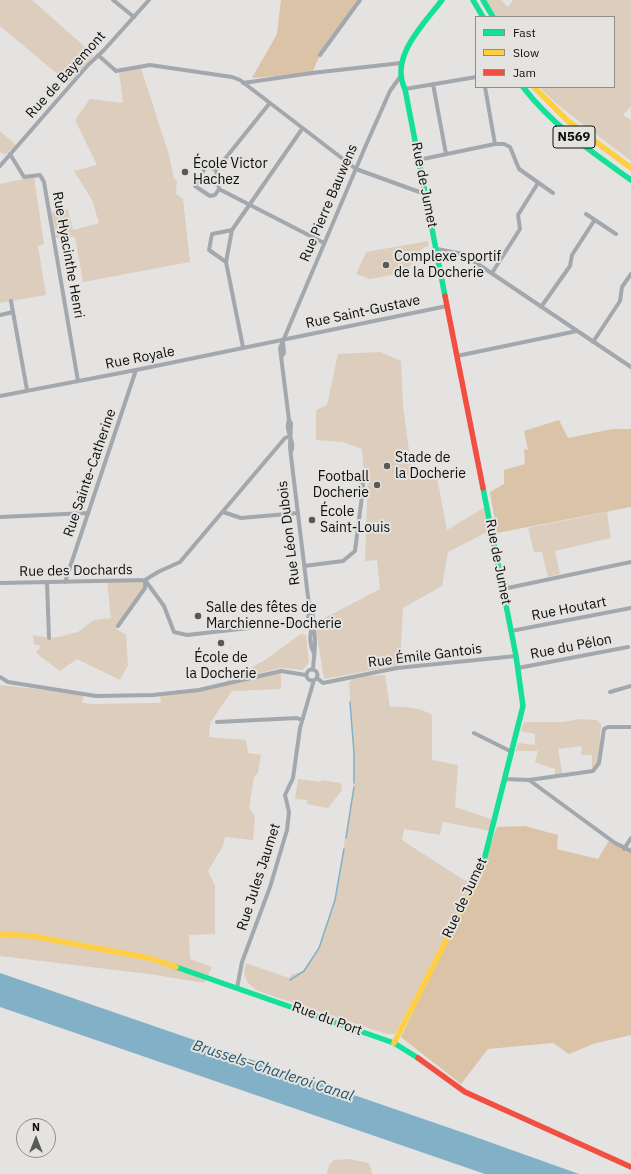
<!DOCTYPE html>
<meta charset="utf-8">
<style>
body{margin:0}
#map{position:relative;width:631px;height:1174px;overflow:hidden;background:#e4e3e1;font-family:"IBM Plex Sans",sans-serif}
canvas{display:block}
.legend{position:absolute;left:475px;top:16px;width:140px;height:72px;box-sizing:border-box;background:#e5e3e0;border:1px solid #8f8e8c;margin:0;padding:5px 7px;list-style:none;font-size:12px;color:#0e0e0d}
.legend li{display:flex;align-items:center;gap:8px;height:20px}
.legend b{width:20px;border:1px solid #8f8e8c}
.north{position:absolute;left:16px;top:1118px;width:40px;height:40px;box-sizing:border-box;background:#e5e3e0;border:1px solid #8f8e8c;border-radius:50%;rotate:0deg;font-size:11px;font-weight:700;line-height:16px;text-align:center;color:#0e0e0d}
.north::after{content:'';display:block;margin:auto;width:14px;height:18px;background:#595957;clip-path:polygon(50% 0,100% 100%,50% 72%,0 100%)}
</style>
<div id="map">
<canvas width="631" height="1174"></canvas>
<ul class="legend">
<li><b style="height:5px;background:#16e098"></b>Fast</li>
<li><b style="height:5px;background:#ffcf43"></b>Slow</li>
<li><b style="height:5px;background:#f24e42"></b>Jam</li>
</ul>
<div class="north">N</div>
</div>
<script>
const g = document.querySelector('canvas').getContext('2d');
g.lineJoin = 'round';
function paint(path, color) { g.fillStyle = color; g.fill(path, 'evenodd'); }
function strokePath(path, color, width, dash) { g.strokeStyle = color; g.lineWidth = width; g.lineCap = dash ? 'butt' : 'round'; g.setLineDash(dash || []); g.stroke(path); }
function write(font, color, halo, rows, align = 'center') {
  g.font = font + ' "IBM Plex Sans",sans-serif'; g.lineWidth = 4; g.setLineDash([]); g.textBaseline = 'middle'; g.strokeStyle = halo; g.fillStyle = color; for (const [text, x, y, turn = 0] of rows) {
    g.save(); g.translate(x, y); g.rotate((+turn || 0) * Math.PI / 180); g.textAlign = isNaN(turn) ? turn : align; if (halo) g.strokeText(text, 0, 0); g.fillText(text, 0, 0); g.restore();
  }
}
paint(new Path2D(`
 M0,0H32L94,55L68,83L0,26Z
 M486,0H501L508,7L513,0H631V106L623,115L631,120V161L558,105L539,87H614V17H496Z
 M141,68L169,155L174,179L177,180L176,194L183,199L190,262L83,282L75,237L54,238L49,212L68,209L73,230L99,223L92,200L74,171L97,165L75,120L90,99L123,103L119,72Z
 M0,131L16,145L5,155L0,152Z
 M34,177L44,244L38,246L46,295L0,303V184Z
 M428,241L429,246C418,248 412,263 407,272L370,279L356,274L366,252Z
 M380,352L401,361L403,406L413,480L437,477L447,530L487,506L491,530L448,552L442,586L403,608L400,665L324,679L315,623L380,589L377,560L365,561L368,473H364L362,449L343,442L316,440V410L327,405L338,354Z
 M607,512L611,538L555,551L560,574L548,577L542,552H534L528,528Z
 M145,580V588L116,629L126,635L128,665L120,680L77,659L60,671L36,653L41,646L34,644L33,635L49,638L58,637L78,632L94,620L111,618L107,581Z
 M302,633L303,635H306L309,662L303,670L280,668L225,682L265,660Z
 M281,671V689L232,691L210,723L209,737L246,740L248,753L261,755L258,773L254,777L249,808L255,816L253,840L225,837L223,846L208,871L215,886V934L189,935L190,959L212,967L204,983L156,975L0,956V685L84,694L82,703L92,704L161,703L160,694L185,693Z
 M385,675L390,707C405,706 419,707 432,715V760L458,765L455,807L494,820L491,831L443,822L440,835L404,829L402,840L462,879L474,884L395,1034H386L258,991C246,984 242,976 246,963L289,978L291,975L304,971L319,948L335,900L354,783V753L349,683L354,677Z
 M580,719L597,720L601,724L599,757L596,767L592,769V755H581L582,746L558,749L563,777L555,775V769L535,762L538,751H516L518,743L535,745V734L521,731L524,722H563Z
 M298,779L321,782V780L341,783L342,790L328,808L307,804V800L295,799Z
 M350,1159L368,1163L371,1168L372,1174H327L329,1165L334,1160Z`), '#ddcdbc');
paint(new Path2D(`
 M281,0H360L320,55L312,73L252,78L277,34Z
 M559,420L568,438L612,429H631V507L497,533L490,492L504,484V470L525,464L524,449L528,450L524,431Z
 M525,826L558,835L557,849L598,859L610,839L631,848V1035L593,1044L569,1054L553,1043L488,1049L461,1084L401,1037L478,876L497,827Z`), '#dbc3a7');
paint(new Path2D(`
 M0,973L467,1134L579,1174H485L0,1007Z`), '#82b0c6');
strokePath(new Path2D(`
 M350,702L354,753V783
 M346,838L354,787
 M290,980L304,971L319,948L335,900L344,849`), '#82b0c6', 1.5);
strokePath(new Path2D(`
 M113,0L134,17
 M98,55L116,71L150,65L232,77L240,80L356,169L425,194
 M320,55L360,0
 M243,83L312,73L401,63
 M433,84L446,154
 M405,89L476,77
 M269,104L216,170L219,189L324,243
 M495,144H504L510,147L519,169L553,193
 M10,154L24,177L40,175L44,182L78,381
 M418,160L495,144L485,87
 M0,166L88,65L104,50L149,0
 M216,170L206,166L195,186L210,196L215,195L219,189
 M586,214L616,234
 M437,249L463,254L631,367
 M226,262L209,250L212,234L232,230
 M492,273L520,229L518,215L538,183
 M11,301L27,390
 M541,307L570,266L572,255L594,221
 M0,315L13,312
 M593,342L620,301L622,287L631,274
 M243,347L226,262L232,230L302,129
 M282,356L284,353L283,342
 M457,356L577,331
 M0,396L136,370L447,306
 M289,420L291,423L290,448L309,605C310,608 313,614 313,617C312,629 307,640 314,653
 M291,452C296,441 284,431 289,420L280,348L366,145L390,91L400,77
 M223,512L241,518L298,513
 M0,517L87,513
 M304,566L343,561L355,551L363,488L362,474L324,477
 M47,582L49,638
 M65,582L136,370
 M0,583L145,580L164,606L174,632L187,635L311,621
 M503,589L631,562
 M310,612L308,617C319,632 314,652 313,669
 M118,626L145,588V580L158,572L180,562L285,438L290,436
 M511,631L631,608
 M518,668L628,647
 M306.5 675a5.5 5.5 0 1 1 11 0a5.5 5.5 0 1 1-11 0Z
 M0,677L8,682L96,696L153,695L199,690L281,671L306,675
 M317,678L323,683L397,668L516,656
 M610,692L631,686
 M217,722L297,718L302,720
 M474,733L512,752
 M505,779L529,780L615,843L631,851
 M529,780L593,771L599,763L604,729L608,727H631
 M624,849L631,838
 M237,988L242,962L270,887L287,830L289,812L285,795L293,778L300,728L314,680`), '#a2a8ad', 4);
strokePath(new Path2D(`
 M442,0C424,24 389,57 405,89L445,296
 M473,0L483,17
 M483,0L493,17
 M523,87C553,126 592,152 631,180
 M481,872L523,706L516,656L483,488
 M176,967L394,1043L418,1058`), '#16e098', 5.5);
strokePath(new Path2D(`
 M534,87L568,121L631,168
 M0,934L32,936L149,958L176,967
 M394,1043L481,872`), '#ffcf43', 5.5);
strokePath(new Path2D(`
 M445,296L483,488
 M418,1058L465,1092L631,1167`), '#f24e42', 5.5);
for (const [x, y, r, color] of [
 [185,172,4,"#595957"],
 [386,265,4,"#595957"],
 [387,466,4,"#595957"],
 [377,485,4,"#595957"],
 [312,520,4,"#595957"],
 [198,616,4,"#595957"],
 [221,643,4,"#595957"]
]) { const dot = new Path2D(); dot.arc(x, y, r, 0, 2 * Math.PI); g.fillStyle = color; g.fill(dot); strokePath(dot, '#e5e3e0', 1.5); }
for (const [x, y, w] of [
 [574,137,42]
]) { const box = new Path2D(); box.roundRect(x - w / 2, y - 11, w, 22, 3); g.fillStyle = '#e5e3e0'; g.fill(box); strokePath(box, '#0e0e0d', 1); }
write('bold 13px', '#0e0e0d', null, [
 ["N569",574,137]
]);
write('14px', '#0e0e0d', '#e5e3e0', [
 ["Rue de Bayemont",66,75,-48],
 ["Rue de Jumet",424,185,79],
 ["Rue Pierre Bauwens",329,203,-67],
 ["Rue Hyacinthe Henri",68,255,80],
 ["Rue Saint-Gustave",363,312,-12],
 ["Rue Royale",140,358,-11],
 ["Rue Sainte-Catherine",90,473,-71],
 ["Rue Léon Dubois",289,533,-97],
 ["Rue de Jumet",498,562,79],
 ["Rue des Dochards",76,571,-1],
 ["Rue Houtart",569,609,-11],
 ["Rue du Pélon",571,647,-11],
 ["Rue Émile Gantois",425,656,-7],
 ["Rue Jules Jaumet",259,877,-72],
 ["Rue de Jumet",465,898,-65],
 ["Rue du Port",327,1019,20]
]);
write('14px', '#0e0e0d', '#e5e3e0', [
 ["École Victor",193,164],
 ["Hachez",193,180],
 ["Complexe sportif",394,257],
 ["de la Docherie",394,273],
 ["Stade de",395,458],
 ["la Docherie",395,474],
 ["Football",369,477,"right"],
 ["Docherie",369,493,"right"],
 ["École",320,512],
 ["Saint-Louis",320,528],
 ["Salle des fêtes de",206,608],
 ["Marchienne-Docherie",206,624],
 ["École de",221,658,"center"],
 ["la Docherie",221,674,"center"]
], 'left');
write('italic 15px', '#1f536b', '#e5e3e0', [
 ["Brussels–Charleroi Canal",273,1071,18]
]);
</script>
